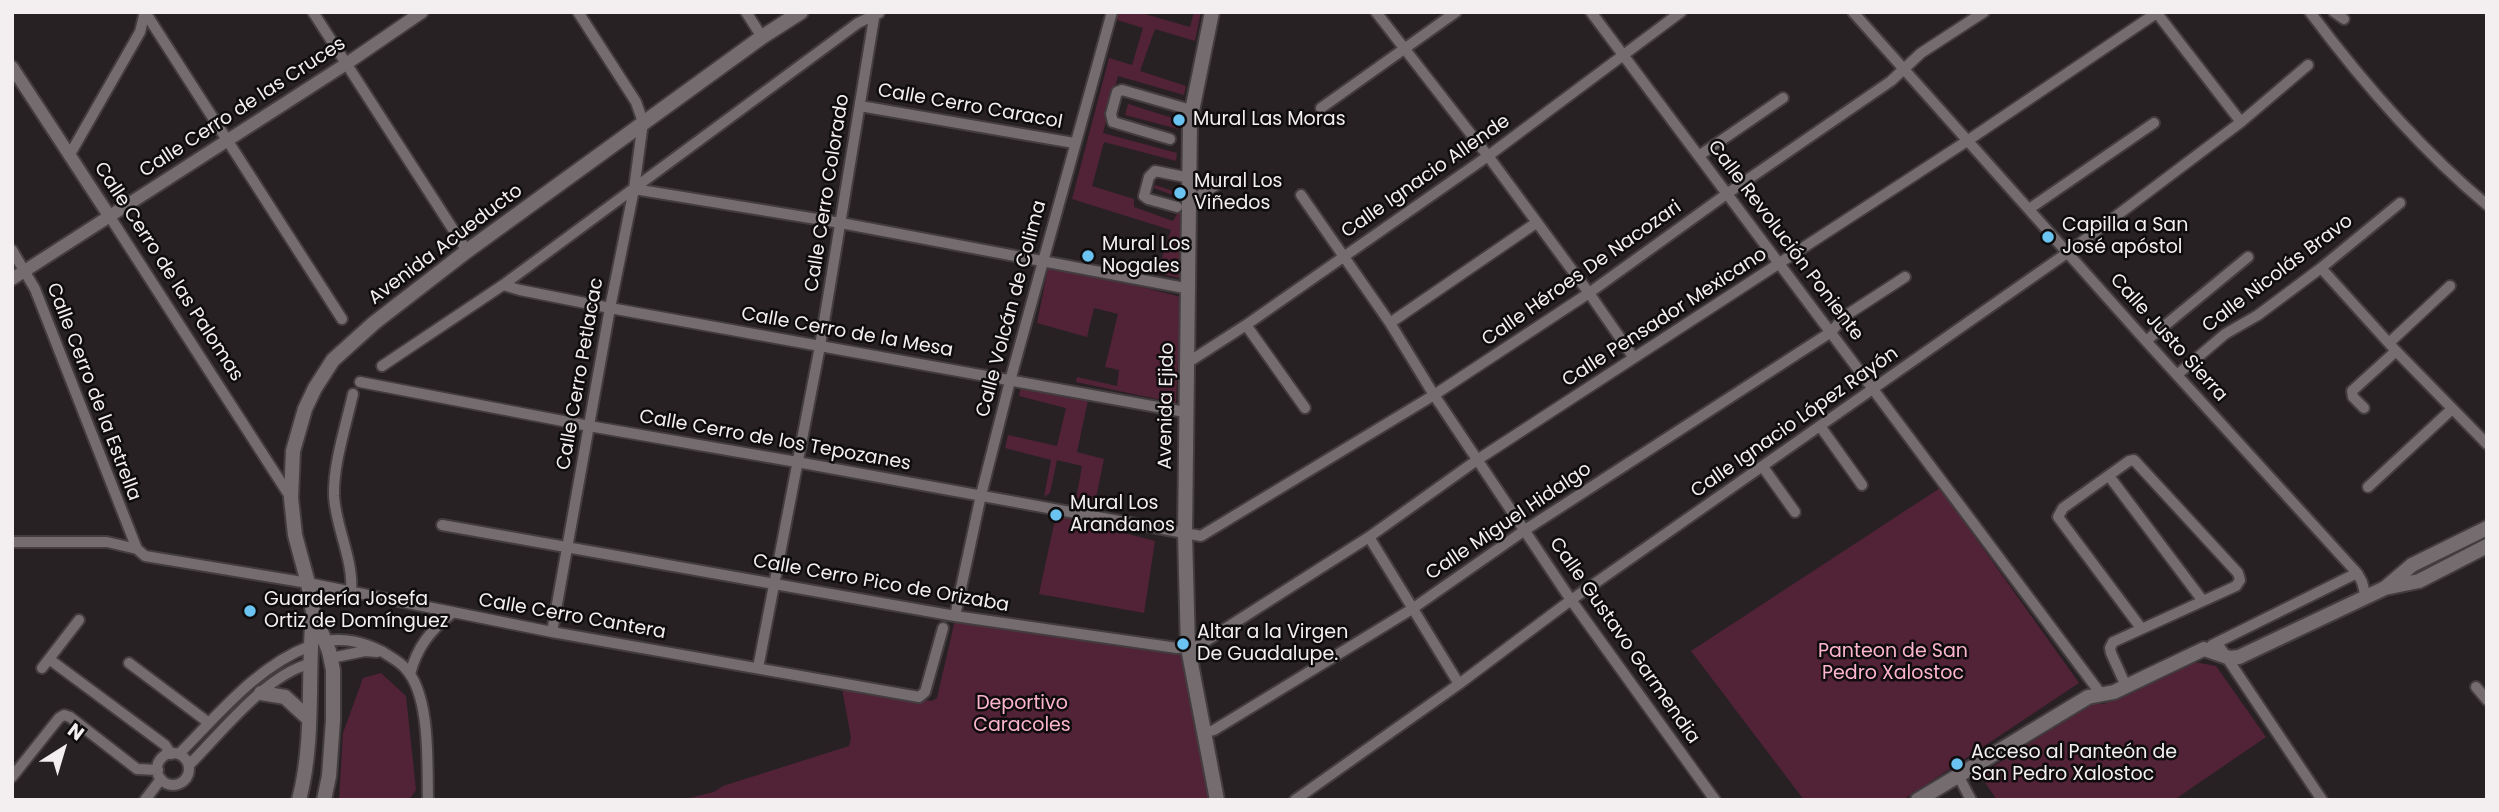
<!DOCTYPE html>
<meta charset="utf-8">
<style>
body{margin:0}
#map{position:relative;width:2499px;height:812px;overflow:hidden;background:#282124;font-family:Poppins,sans-serif}
canvas{display:block}
.frame{position:absolute;inset:0;border:14px solid #f3eeef;pointer-events:none}
.north{position:absolute;left:28px;top:714px;width:70px;height:70px;-webkit-text-stroke:5px #0f0c0d;paint-order:stroke;rotate:37deg;font-size:19px;font-weight:700;line-height:28px;text-align:center;color:#f3eeef}
.north::after{content:'';display:block;margin:auto;width:24px;height:32px;background:#f3eeef;clip-path:polygon(50% 0,100% 100%,50% 72%,0 100%)}
</style>
<div id="map">
<canvas width="2499" height="812"></canvas>
<div class="frame"></div>
<div class="north">N</div>
</div>
<script>
const g = document.querySelector('canvas').getContext('2d');
g.lineJoin = 'round';
function paint(path, color) { g.fillStyle = color; g.fill(path, 'evenodd'); }
function strokePath(path, color, width, dash) { g.strokeStyle = color; g.lineWidth = width; g.lineCap = dash ? 'butt' : 'round'; g.setLineDash(dash || []); g.stroke(path); }
function write(font, color, halo, rows, align = 'center') {
  g.font = font + ' Poppins,sans-serif'; g.lineWidth = 5; g.setLineDash([]); g.textBaseline = 'middle'; g.strokeStyle = halo; g.fillStyle = color; for (const [text, x, y, turn = 0] of rows) {
    g.save(); g.translate(x, y); g.rotate((+turn || 0) * Math.PI / 180); g.textAlign = isNaN(turn) ? turn : align; if (halo) g.strokeText(text, 0, 0); g.fillText(text, 0, 0); g.restore();
  }
}
paint(new Path2D(`
 M1112,12H1138L1190,27L1194,12H1201L1195,41L1155,29L1140,71L1186,86L1184,95L1118,76L1103,133L1177,153L1176,161L1104,142L1092,186L1134,199V207L1173,221L1177,214L1178,197L1154,188L1155,185L1179,193L1181,187L1179,278L1157,273L1171,230L1072,199L1109,58L1132,65L1143,28L1111,18Z
 M1128,104L1179,120L1178,129L1125,115Z
 M1049,263L1181,297L1176,403L1076,382L1077,377L1117,386L1119,370L1105,367L1118,314L1094,308L1087,337L1037,323Z
 M1021,386L1088,400L1077,452L1104,459L1095,503L1076,499L1082,466L1057,460L1050,493L1044,497L1051,460L1005,448L1008,435L1057,446L1066,408L1019,396Z
 M1940,488L2079,683L1903,800H1804L1691,651Z
 M1056,515L1155,541L1144,613L1039,594Z
 M955,620L1192,654L1218,800H681L714,792L723,786L849,746L851,738L842,688L932,701L937,698Z
 M2184,660L2216,666L2266,737L2174,800H1997L1980,775L2092,703L2104,704Z
 M381,673L406,696L416,790L409,800H339L343,733L363,678Z`), '#522236');
const minor = new Path2D(`
 M145,12L342,319
 M313,12L467,251
 M746,12L762,37
 M1376,12L1488,156L1589,293L1634,358
 M1591,12L2101,694
 M1853,12L2146,341L2357,573L2362,582L2366,597
 M2156,12L2241,122
 M2310,12C2363,83 2419,148 2487,205
 M2334,12L2344,19
 M860,106L1074,143
 M1321,108L1456,12
 M1170,139L1113,122L1111,114L1117,92L1122,90L1191,110
 M1700,155L1783,98
 M69,156L140,32L145,12
 M634,189L841,223L1190,289
 M1301,195L1390,323L1434,395L1571,600L1715,800
 M1190,202L1219,183
 M1177,207L1148,199L1144,196L1149,177L1155,171L1190,178
 M2029,209L2154,123
 M110,217L291,498
 M12,250L35,289L137,549
 M2321,268L2396,351L2487,444
 M503,285L520,290L610,308L1185,412
 M1390,323L1536,223
 M1246,325L1305,408
 M2146,341L2248,257
 M2389,343L2450,286
 M1187,363L1246,325L1488,156L1681,12
 M382,366L503,285L858,23L879,13
 M2178,374L2225,334L2258,315L2321,268L2400,203
 M360,382L589,426L797,462L1201,536L1434,395L1589,293L1728,193L1891,81L1921,53L1984,12
 M2364,408L2353,397L2352,391L2396,351
 M1820,426L1862,485
 M1763,467L1795,512
 M2109,476L2203,601
 M2368,487L2452,409
 M442,525L955,616L1177,648L1198,646L1369,537L1477,460L1967,141L2158,12
 M1369,537L1459,684
 M12,542H107L137,549L145,556L308,583L552,632L919,697L925,692L943,628
 M351,593C354,560 336,529 334,496C333,465 346,425 353,394
 M955,616L981,495L1010,381L1112,12
 M552,632L610,308L634,189L643,122L636,102L578,12
 M325,641C347,638 363,642 383,652C390,657 399,661 405,668C431,695 427,764 428,800
 M2217,643L2322,800
 M2212,645L2357,573
 M331,658L365,651L377,652
 M49,659L165,745L171,754
 M129,663L209,723
 M42,668L79,620
 M758,668L820,346L875,12
 M410,674C417,647 430,631 452,613
 M2126,686L2111,653L2110,648L2113,642L2236,586L2240,580L2238,573L2134,460L2129,461L2063,508L2058,517L2141,628
 M2476,687L2487,700
 M1203,733L1214,730L1412,609L1525,530L1831,332L1845,316L1905,277
 M157 769a16 16 0 1 1 32 0a16 16 0 1 1-32 0Z
 M179,754C218,715 257,666 310,646
 M189,765C221,733 266,675 309,664
 M1958,775L1971,800
 M12,777L59,718L64,715L70,717L137,769L158,770
 M145,800L161,779
 M1295,800L1459,684L1571,600L2067,253L2241,122L2308,65`);
const tertiary = new Path2D(`
 M12,67L110,217
 M12,279L346,64L422,12`);
const secondary = new Path2D(`
 M1212,12L1190,121L1185,534L1188,648L1217,800
 M2385,588L2419,581L2487,546
 M261,693L285,697L309,719
 M299,800C315,739 307,675 313,614
 M324,800L329,776L333,720V670L329,651L313,612L308,583L295,535L291,498L293,451L305,409L315,388L333,360L374,323L467,251L762,37L801,12
 M1918,800L2088,697L2114,692L2204,649L2230,658L2239,657L2385,588L2412,565L2487,528`);
strokePath(minor, '#433d3f', 14);
strokePath(tertiary, '#433d3f', 16);
strokePath(secondary, '#433d3f', 18);
strokePath(minor, '#756c6f', 10);
strokePath(tertiary, '#756c6f', 12);
strokePath(secondary, '#756c6f', 14);
for (const [x, y, r, color] of [
 [1179,120,7,"#6ac3f1"],
 [1180,193,7,"#6ac3f1"],
 [2048,237,7,"#6ac3f1"],
 [1088,256,7,"#6ac3f1"],
 [1056,515,7,"#6ac3f1"],
 [250,611,7,"#6ac3f1"],
 [1183,644,7,"#6ac3f1"],
 [1957,764,7,"#6ac3f1"]
]) { const dot = new Path2D(); dot.arc(x, y, r, 0, 2 * Math.PI); g.fillStyle = color; g.fill(dot); strokePath(dot, '#0f0c0d', 2.5); }
write('19px', '#f3eeef', '#0f0c0d', [
 ["Calle Cerro Caracol",970,107,10],
 ["Calle Cerro de las Cruces",243,108,-33],
 ["Calle Ignacio Allende",1426,177,-35],
 ["Calle Cerro Colorado",828,193,-81],
 ["Calle Revolución Poniente",1785,241,53],
 ["Avenida Acueducto",446,245,-37],
 ["Calle Cerro de las Palomas",168,272,57],
 ["Calle Héroes De Nacozari",1582,274,-35],
 ["Calle Nicolás Bravo",2278,274,-37],
 ["Calle Volcán de Colima",1012,309,-75],
 ["Calle Pensador Mexicano",1665,318,-33],
 ["Calle Cerro de la Mesa",847,333,10],
 ["Calle Justo Sierra",2168,338,48],
 ["Calle Cerro Petlacac",581,374,-80],
 ["Calle Cerro de la Estrella",93,392,69],
 ["Avenida Ejido",1167,406,-89],
 ["Calle Ignacio López Rayón",1795,423,-35],
 ["Calle Cerro de los Tepozanes",775,441,10],
 ["Calle Miguel Hidalgo",1509,522,-34],
 ["Calle Cerro Pico de Orizaba",881,584,10],
 ["Calle Cerro Cantera",572,617,10],
 ["Calle Gustavo Garmendia",1624,641,55]
]);
write('19px', '#f3eeef', '#0f0c0d', [
 ["Mural Las Moras",1193,120],
 ["Mural Los",1194,182],
 ["Viñedos",1194,204],
 ["Capilla a San",2062,226],
 ["José apóstol",2062,248],
 ["Mural Los",1102,245],
 ["Nogales",1102,267],
 ["Mural Los",1070,504],
 ["Arandanos",1070,526],
 ["Guardería Josefa",264,600],
 ["Ortiz de Domínguez",264,622],
 ["Altar a la Virgen",1197,633],
 ["De Guadalupe.",1197,655],
 ["Acceso al Panteón de",1971,753],
 ["San Pedro Xalostoc",1971,775]
], 'left');
write('19px', '#fdb5cf', '#0f0c0d', [
 ["Panteon de San",1893,652],
 ["Pedro Xalostoc",1893,674],
 ["Deportivo",1022,704],
 ["Caracoles",1022,726]
]);
</script>
